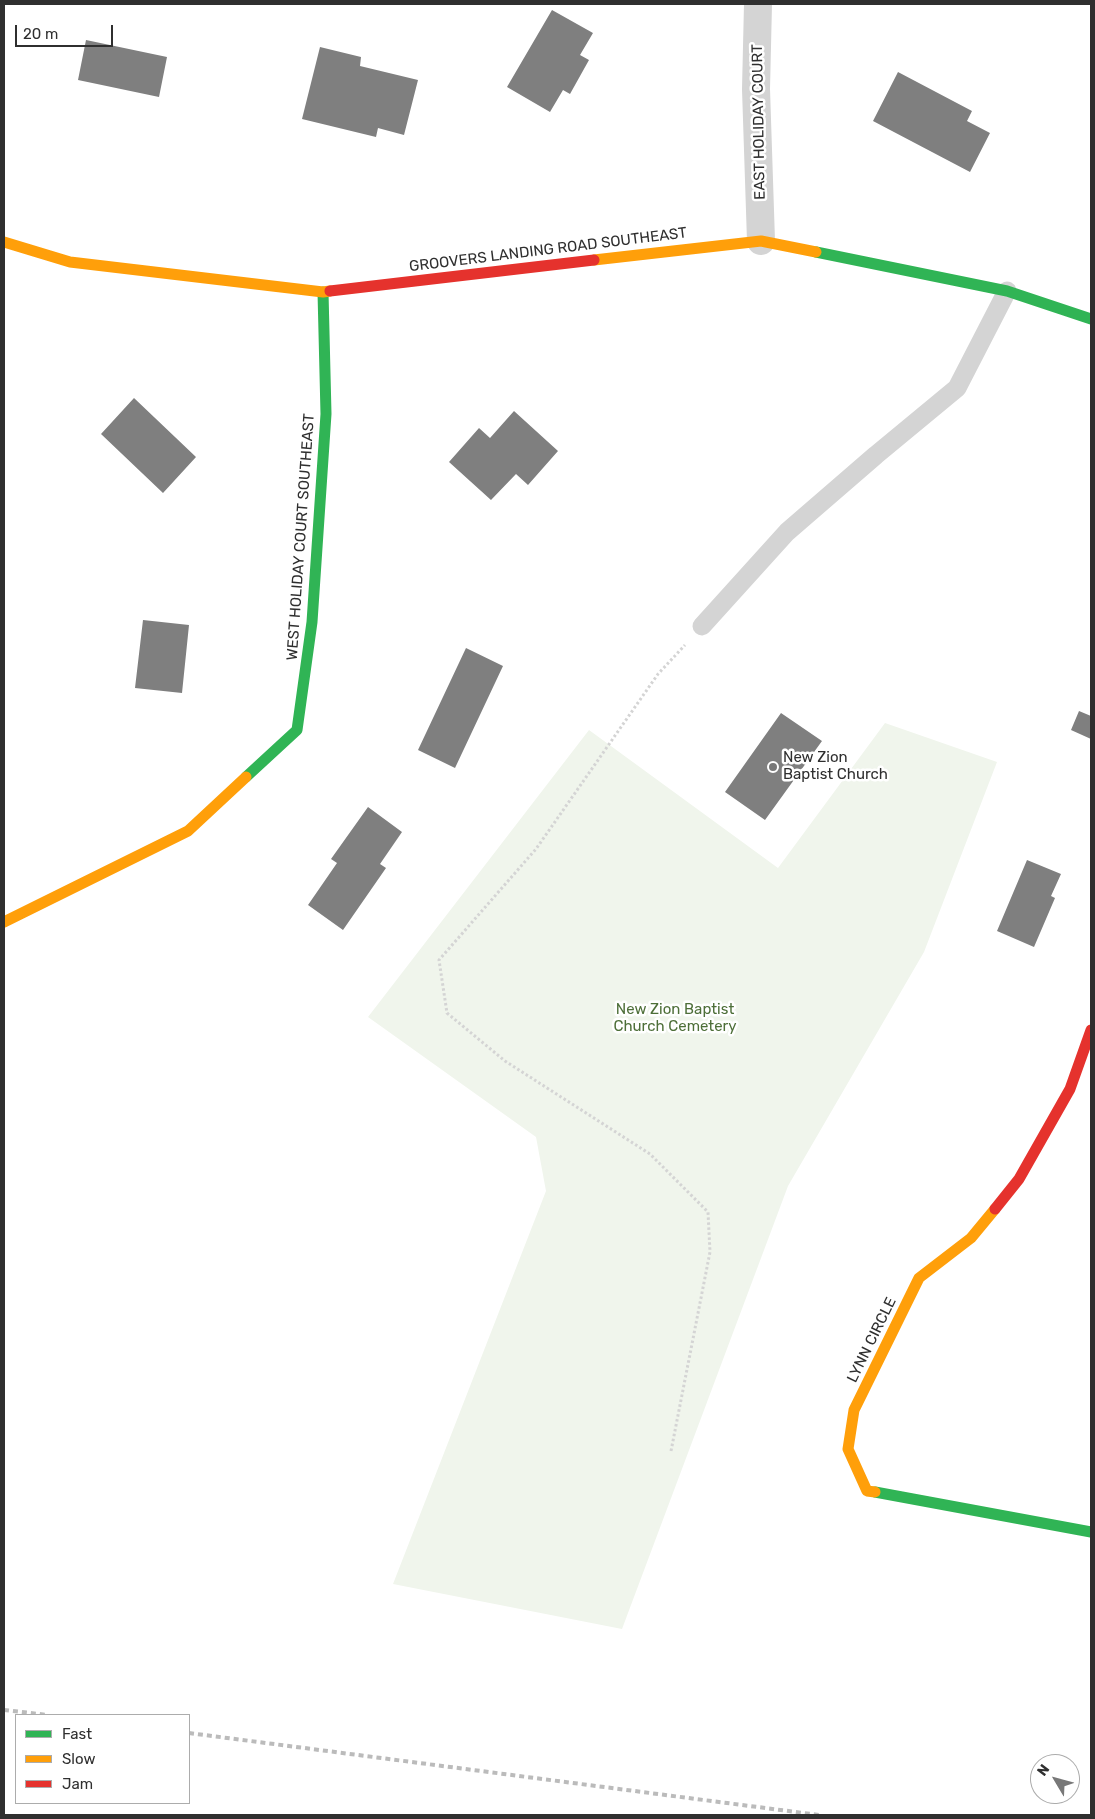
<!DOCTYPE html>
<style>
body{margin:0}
#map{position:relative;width:1095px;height:1819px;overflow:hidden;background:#fff;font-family:Rubik,sans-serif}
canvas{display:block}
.frame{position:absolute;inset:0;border:5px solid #2f2f2f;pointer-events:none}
.legend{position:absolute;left:15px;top:1714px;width:175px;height:90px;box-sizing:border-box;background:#fff;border:1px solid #acacac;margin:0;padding:6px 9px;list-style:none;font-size:15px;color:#2f2f2f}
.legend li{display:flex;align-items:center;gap:10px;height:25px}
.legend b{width:25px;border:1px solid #acacac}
.north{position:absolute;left:1030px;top:1754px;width:50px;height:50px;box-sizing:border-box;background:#fff;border:1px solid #acacac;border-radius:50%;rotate:307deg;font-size:14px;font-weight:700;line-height:20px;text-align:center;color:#2f2f2f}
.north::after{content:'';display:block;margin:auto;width:18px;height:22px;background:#787878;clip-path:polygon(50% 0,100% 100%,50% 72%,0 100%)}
.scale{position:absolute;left:15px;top:25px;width:98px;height:22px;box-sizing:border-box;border:2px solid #2f2f2f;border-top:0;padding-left:6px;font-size:15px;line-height:18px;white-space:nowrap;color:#2f2f2f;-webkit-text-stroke:4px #fff;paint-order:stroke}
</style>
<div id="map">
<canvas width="1095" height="1819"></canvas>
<div class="frame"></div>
<ul class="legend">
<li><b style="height:6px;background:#30b455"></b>Fast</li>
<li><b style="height:6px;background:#ff9f0a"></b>Slow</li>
<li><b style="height:6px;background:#e5322d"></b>Jam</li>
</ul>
<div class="north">N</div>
<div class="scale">20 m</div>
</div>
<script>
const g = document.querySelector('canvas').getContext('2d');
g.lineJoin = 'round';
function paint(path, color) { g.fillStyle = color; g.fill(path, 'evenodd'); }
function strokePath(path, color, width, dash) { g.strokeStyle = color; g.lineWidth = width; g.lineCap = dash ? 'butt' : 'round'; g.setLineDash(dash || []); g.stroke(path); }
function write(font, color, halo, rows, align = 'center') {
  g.font = font + ' Rubik,sans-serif'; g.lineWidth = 5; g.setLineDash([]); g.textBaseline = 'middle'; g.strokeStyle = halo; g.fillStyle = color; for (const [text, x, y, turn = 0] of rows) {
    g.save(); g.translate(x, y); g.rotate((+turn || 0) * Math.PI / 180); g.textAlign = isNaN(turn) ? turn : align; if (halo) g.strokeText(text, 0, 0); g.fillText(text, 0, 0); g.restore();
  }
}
paint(new Path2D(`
 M885,723L997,762L924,952L788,1186L622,1629L393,1584L546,1191L536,1137L368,1017L589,730L778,868Z`), '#f0f5ec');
paint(new Path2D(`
 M552,10L593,33L580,55L589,60L570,94L563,90L550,112L507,87Z
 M86,40L167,57L159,97L78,80Z
 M320,47L361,57L360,66L418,80L404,135L378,128L376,137L302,119Z
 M898,72L972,111L967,121L990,133L970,172L873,121Z
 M134,398L196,457L163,493L101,434Z
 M514,411L558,451L528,485L516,474L491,500L449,462L479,428L490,438Z
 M143,620L189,625L182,693L135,688Z
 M466,648L503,666L455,768L418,750Z
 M1079,711L1091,716V739L1071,730Z
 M781,713L822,741L765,820L725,792Z
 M368,807L402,832L380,864L386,868L343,930L308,905L337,863L331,859Z
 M1027,860L1061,874L1051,896L1055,898L1034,947L997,931Z`), '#7f7f7f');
strokePath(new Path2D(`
 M671,1451L710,1252L708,1212L650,1154L505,1061L447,1013L439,960L536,849L658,674L685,645`), '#d4d4d4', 3, [2.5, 2.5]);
strokePath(new Path2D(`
 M702,626L787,532L876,455L957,388L1007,291`), '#d4d4d4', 19);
strokePath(new Path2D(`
 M758,4L756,89L761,241`), '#d4d4d4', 28);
strokePath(new Path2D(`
 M816,252L1007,291L1091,319
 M246,777L297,730L312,622L326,414L323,292
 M875,1492L1091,1532`), '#30b455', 11);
strokePath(new Path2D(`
 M4,242L70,262L323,292L330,291
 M594,260L761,241L816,252
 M4,922L188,831L246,777
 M875,1492L867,1491L848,1449L854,1410L919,1278L971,1238L995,1209`), '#ff9f0a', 11);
strokePath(new Path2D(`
 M330,291L594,260
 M995,1209L1019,1179L1070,1089L1091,1030`), '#e5322d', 11);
strokePath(new Path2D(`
 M4,1710L48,1715
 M189,1733L819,1815`), '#bbb', 4, [5, 4]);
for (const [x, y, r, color] of [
 [773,767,5,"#787878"]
]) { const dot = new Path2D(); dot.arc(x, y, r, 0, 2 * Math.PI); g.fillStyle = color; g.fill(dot); strokePath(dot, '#fff', 2); }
write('15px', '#2f2f2f', '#fff', [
 ["EAST HOLIDAY COURT",759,122,-91],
 ["GROOVERS LANDING ROAD SOUTHEAST",548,250,-7],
 ["WEST HOLIDAY COURT SOUTHEAST",301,537,-86],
 ["LYNN CIRCLE",872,1340,-64]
]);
write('15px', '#2f2f2f', '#fff', [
 ["New Zion",783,758],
 ["Baptist Church",783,775]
], 'left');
write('15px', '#4e6f39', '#fff', [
 ["New Zion Baptist",675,1010],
 ["Church Cemetery",675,1027]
]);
</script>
